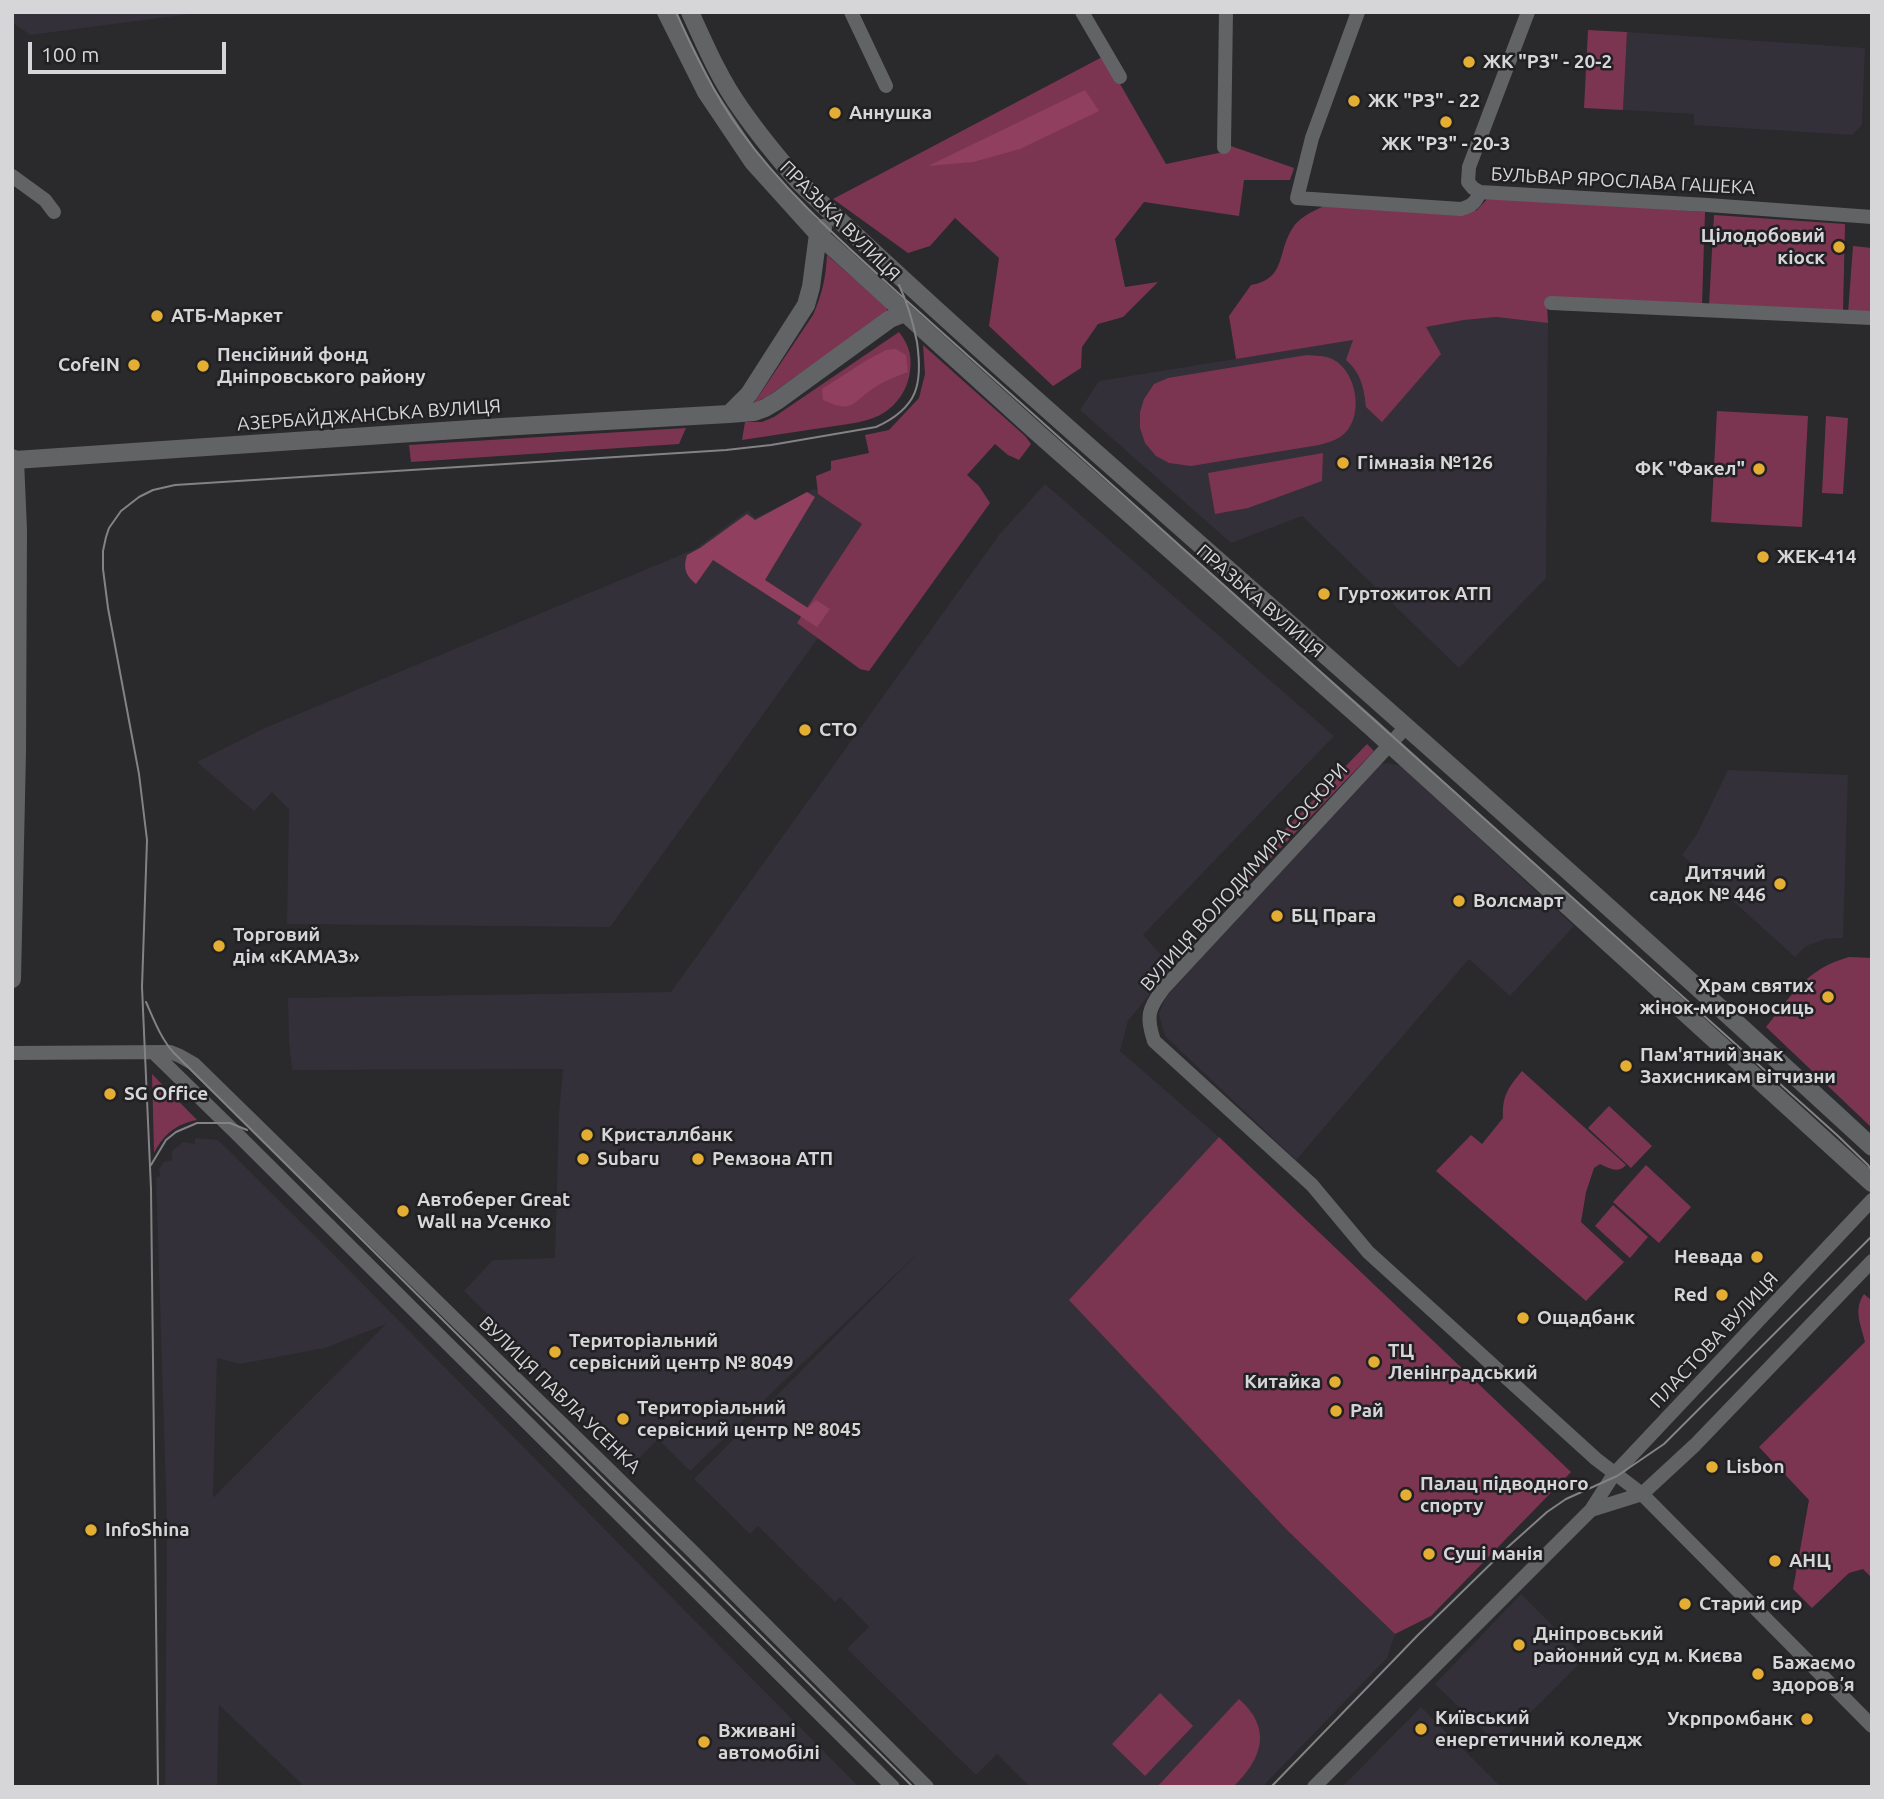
<!DOCTYPE html>
<meta charset="utf-8">
<style>
body{margin:0}
#map{position:relative;width:1884px;height:1799px;overflow:hidden;background:#2a292c;font-family:Ubuntu,sans-serif}
canvas{display:block}
.frame{position:absolute;inset:0;border:14px solid #d6d5d7;pointer-events:none}
.scale{position:absolute;left:28px;top:42px;width:198px;height:32px;box-sizing:border-box;border:4px solid #d6d5d7;border-top:0;padding-left:9px;font-size:21px;line-height:24px;white-space:nowrap;color:#d6d5d7;-webkit-text-stroke:5px #212023;paint-order:stroke}
</style>
<div id="map">
<canvas width="1884" height="1799"></canvas>
<div class="frame"></div>
<div class="scale">100 m</div>
</div>
<script>
const g = document.querySelector('canvas').getContext('2d');
g.lineJoin = 'round';
function paint(path, color) { g.fillStyle = color; g.fill(path, 'evenodd'); }
function strokePath(path, color, width, dash) { g.strokeStyle = color; g.lineWidth = width; g.lineCap = dash ? 'butt' : 'round'; g.setLineDash(dash || []); g.stroke(path); }
function write(font, color, halo, rows, align = 'center') {
  g.font = font + ' Ubuntu,sans-serif'; g.lineWidth = 5; g.setLineDash([]); g.textBaseline = 'middle'; g.strokeStyle = halo; g.fillStyle = color; for (const [text, x, y, turn = 0] of rows) {
    g.save(); g.translate(x, y); g.rotate((+turn || 0) * Math.PI / 180); g.textAlign = isNaN(turn) ? turn : align; if (halo) g.strokeText(text, 0, 0); g.fillText(text, 0, 0); g.restore();
  }
}
paint(new Path2D(`
 M12,12H190V14L30,35L12,22Z
 M1627,32L1865,48L1862,125L1852,135L1694,125V114L1623,110Z
 M1496,317L1548,323L1546,578L1459,668L1302,516L1231,543L1080,410L1099,381L1353,340L1464,320Z
 M1045,484L1334,736L1143,935L1172,967L1128,1021L1120,1051L1219,1137L1070,1300L1288,1531L1395,1634L1387,1658L1262,1787H1030L997,1754L976,1775L847,1649L869,1627L840,1597L835,1602L758,1526L750,1534L694,1479L922,1249L690,1471L658,1439L636,1461L464,1291L493,1260L555,1258L559,1113L563,1069L292,1070L289,1041L288,998L671,992L999,535Z
 M814,489L894,518L818,638L610,927L287,924L289,809L272,792L254,811L197,762L265,728L695,549L748,510L755,518Z
 M1388,763L1401,766L1574,926L1510,996L1469,959L1296,1160L1165,1036L1159,1014L1166,997L1379,764Z
 M1728,770L1848,775L1843,938L1826,939L1806,946L1795,957L1682,855L1697,834Z
 M195,1138L218,1140L339,1260L859,1787H305L219,1705L217,1787H165L167,1523L156,1177L160,1176L159,1169L164,1162L172,1160V1151L183,1142L195,1144ZM386,1324L214,1497H213L217,1358L240,1364L325,1348Z
 M1521,1594L1585,1658L1498,1745L1435,1684Z
 M1421,1707L1501,1787H1342Z`), '#333039');
paint(new Path2D(`
 M1588,30L1627,32L1623,110L1584,108Z
 M1104,56L1166,164L1223,152L1228,145L1294,168L1290,180H1244L1239,216L1144,202L1115,239L1125,287L1158,282L1123,317L1098,324L1082,347L1081,368L1053,386L989,326L999,258L955,218L930,246L908,253L833,199Z
 M1490,196L1705,212L1702,305L1547,306L1548,323L1496,317L1464,320L1426,327L1441,354L1382,422L1366,407C1364,388 1361,373 1346,360L1353,340L1236,359L1229,316L1251,285C1286,279 1277,253 1292,229C1298,218 1313,211 1324,206L1464,213L1477,210Z
 M1714,215L1845,224L1843,312L1709,305Z
 M1853,246L1872,248V314L1848,313Z
 M827,255L887,308V312L768,396L754,403L813,315C822,295 826,277 827,255Z
 M899,332C910,346 913,359 909,377C906,391 897,404 885,412C869,423 846,424 828,427C799,431 771,436 742,440L745,422H762L774,417Z
 M923,345L1025,436L1031,444L1019,460L1008,455L995,444L967,475L979,486L990,503L869,671L860,669L797,623L862,524L818,494L816,476L831,470V461L869,453L865,435L889,430L919,398L925,374Z
 M1307,355C1315,356 1326,355 1334,360C1358,373 1365,421 1340,437C1334,441 1326,443 1319,445L1191,466L1169,463L1156,456L1145,443L1140,428V412L1144,399L1154,384L1168,378Z
 M1717,411L1808,416L1802,527L1711,522Z
 M1826,416L1848,418L1843,494L1822,493Z
 M686,428L679,444L411,462L409,445Z
 M1323,453L1322,481L1248,508L1215,514L1208,473Z
 M1367,744L1374,751L1246,884L1239,877Z
 M1849,957L1872,958V1128L1766,1027C1793,994 1806,969 1849,957Z
 M1522,1071L1626,1165C1618,1174 1609,1168 1600,1164L1594,1168L1586,1192L1581,1222L1624,1262L1586,1301L1436,1171L1471,1135L1482,1144L1503,1118C1502,1096 1508,1088 1522,1071Z
 M152,1074L197,1120C176,1124 164,1134 154,1153Z
 M1609,1106L1652,1146L1631,1168L1588,1128Z
 M1219,1137L1571,1472L1431,1616L1395,1634L1288,1531L1069,1300Z
 M1646,1165L1691,1207L1659,1243L1613,1202Z
 M1613,1205L1648,1237L1630,1258L1595,1226Z
 M1864,1294L1872,1301V1578L1863,1569L1849,1573L1812,1608L1793,1589L1809,1500L1759,1447L1865,1342C1861,1325 1853,1310 1864,1294Z
 M1160,1693L1193,1726L1145,1776L1112,1744Z
 M1239,1699C1273,1729 1262,1759 1233,1787H1157Z`), '#7c3550');
paint(new Path2D(`
 M1085,90L1099,111L1020,149L973,162L928,166Z
 M896,349L906,355L908,372C895,377 883,381 872,389C850,405 852,413 823,400L822,389L867,360L886,350Z
 M807,492L815,497L765,580L808,608L816,600L830,609L817,627L713,560L696,584C685,575 683,568 687,555L700,548L747,514L755,520Z`), '#903f5e');
strokePath(new Path2D(`
 M851,12L886,86
 M1082,12L1120,77
 M1358,12L1312,138L1297,198L1461,209C1472,206 1476,202 1480,192
 M1528,12L1469,167L1468,182L1473,188L1480,192L1708,205L1872,217
 M1224,147L1226,12
 M12,176L45,200L54,212
 M1551,303L1872,318
 M1406,727L1163,989C1148,1009 1146,1017 1154,1041L1312,1185L1368,1252L1596,1459L1642,1494L1872,1726
 M12,1053L170,1052L180,1056L194,1064L691,1550L927,1787
 M154,1053L235,1132L893,1787
 M1591,1510L1642,1494L1695,1445L1872,1261
 M1314,1787L1591,1510L1614,1474L1872,1200`), '#626364', 14);
strokePath(new Path2D(`
 M666,12L706,92L753,162L818,234L1040,435L1371,727L1872,1183
 M690,12C705,45 720,80 741,109C759,135 778,158 799,182C953,329 1114,468 1273,609C1474,786 1675,965 1872,1147
 M729,414L749,394L806,305L811,287L818,234L823,228
 M12,458L15,460L501,427L729,414L754,412L765,408L777,401L890,319L905,313
 M12,979L17,753L18,530L15,460`), '#626364', 18);
strokePath(new Path2D(`
 M676,12C694,52 714,94 740,130C787,195 848,247 907,301L1837,1135L1868,1165L1872,1171
 M146,1002C154,1020 161,1039 174,1053L913,1787
 M151,1165L166,1140L176,1132L197,1123H230L247,1130
 M158,1787L151,1189L142,987L147,840L139,774L108,608L103,569V551L106,537L109,528L121,511L139,497L153,490L175,485L726,450L771,445L876,427C918,408 923,384 917,342C913,322 908,304 899,285
 M1271,1787L1418,1635L1509,1546L1547,1512L1566,1499L1617,1476L1664,1444L1872,1236`), '#838284', 2);
for (const [x, y, r, color] of [
 [1469,62,7,"#e4ae35"],
 [1354,101,7,"#e4ae35"],
 [835,113,7,"#e4ae35"],
 [1446,122,7,"#e4ae35"],
 [1839,247,7,"#e4ae35"],
 [157,316,7,"#e4ae35"],
 [134,365,7,"#e4ae35"],
 [203,366,7,"#e4ae35"],
 [1343,463,7,"#e4ae35"],
 [1759,469,7,"#e4ae35"],
 [1763,557,7,"#e4ae35"],
 [1324,594,7,"#e4ae35"],
 [805,730,7,"#e4ae35"],
 [1780,884,7,"#e4ae35"],
 [1459,901,7,"#e4ae35"],
 [1277,916,7,"#e4ae35"],
 [219,946,7,"#e4ae35"],
 [1828,997,7,"#e4ae35"],
 [1626,1066,7,"#e4ae35"],
 [110,1094,7,"#e4ae35"],
 [587,1135,7,"#e4ae35"],
 [583,1159,7,"#e4ae35"],
 [698,1159,7,"#e4ae35"],
 [403,1211,7,"#e4ae35"],
 [1757,1257,7,"#e4ae35"],
 [1722,1295,7,"#e4ae35"],
 [1523,1318,7,"#e4ae35"],
 [555,1352,7,"#e4ae35"],
 [1374,1362,7,"#e4ae35"],
 [1335,1382,7,"#e4ae35"],
 [1336,1411,7,"#e4ae35"],
 [623,1419,7,"#e4ae35"],
 [1712,1467,7,"#e4ae35"],
 [1406,1495,7,"#e4ae35"],
 [91,1530,7,"#e4ae35"],
 [1429,1554,7,"#e4ae35"],
 [1775,1561,7,"#e4ae35"],
 [1685,1604,7,"#e4ae35"],
 [1519,1645,7,"#e4ae35"],
 [1758,1674,7,"#e4ae35"],
 [1807,1719,7,"#e4ae35"],
 [1421,1729,7,"#e4ae35"],
 [704,1742,7,"#e4ae35"]
]) { const dot = new Path2D(); dot.arc(x, y, r, 0, 2 * Math.PI); g.fillStyle = color; g.fill(dot); strokePath(dot, '#212023', 2.5); }
write('bold 19px', '#d6d5d7', '#212023', [
 ["ЖК \"РЗ\" - 20-2",1483,62],
 ["ЖК \"РЗ\" - 22",1368,101],
 ["Аннушка",849,113],
 ["ЖК \"РЗ\" - 20-3",1446,144,"center"],
 ["Цілодобовий",1825,236,"right"],
 ["кіоск",1825,258,"right"],
 ["АТБ-Маркет",171,316],
 ["Пенсійний фонд",217,355],
 ["Дніпровського району",217,377],
 ["CofeIN",120,365,"right"],
 ["Гімназія №126",1357,463],
 ["ФК \"Факел\"",1745,469,"right"],
 ["ЖЕК-414",1777,557],
 ["Гуртожиток АТП",1338,594],
 ["СТО",819,730],
 ["Дитячий",1766,873,"right"],
 ["садок № 446",1766,895,"right"],
 ["Волсмарт",1473,901],
 ["БЦ Прага",1291,916],
 ["Торговий",233,935],
 ["дім «КАМАЗ»",233,957],
 ["Храм святих",1814,986,"right"],
 ["жінок-мироносиць",1814,1008,"right"],
 ["Пам'ятний знак",1640,1055],
 ["Захисникам вітчизни",1640,1077],
 ["SG Office",124,1094],
 ["Кристаллбанк",601,1135],
 ["Subaru",597,1159],
 ["Ремзона АТП",712,1159],
 ["Автоберег Great",417,1200],
 ["Wall на Усенко",417,1222],
 ["Невада",1743,1257,"right"],
 ["Red",1708,1295,"right"],
 ["Ощадбанк",1537,1318],
 ["Територіальний",569,1341],
 ["сервісний центр № 8049",569,1363],
 ["ТЦ",1388,1351],
 ["Ленінградський",1388,1373],
 ["Китайка",1321,1382,"right"],
 ["Територіальний",637,1408],
 ["сервісний центр № 8045",637,1430],
 ["Рай",1350,1411],
 ["Lisbon",1726,1467],
 ["Палац підводного",1420,1484],
 ["спорту",1420,1506],
 ["InfoShina",105,1530],
 ["Суші манія",1443,1554],
 ["АНЦ",1789,1561],
 ["Старий сир",1699,1604],
 ["Дніпровський",1533,1634],
 ["районний суд м. Києва",1533,1656],
 ["Бажаємо",1772,1663],
 ["здоровʼя",1772,1685],
 ["Київський",1435,1718],
 ["енергетичний коледж",1435,1740],
 ["Укрпромбанк",1793,1719,"right"],
 ["Вживані",718,1731],
 ["автомобілі",718,1753]
], 'left');
write('19px', '#d6d5d7', '#212023', [
 ["БУЛЬВАР ЯРОСЛАВА ГАШЕКА",1623,181,3],
 ["ПРАЗЬКА ВУЛИЦЯ",840,221,45],
 ["АЗЕРБАЙДЖАНСЬКА ВУЛИЦЯ",369,415,-4],
 ["ПРАЗЬКА ВУЛИЦЯ",1260,601,41],
 ["ВУЛИЦЯ ВОЛОДИМИРА СОСЮРИ",1244,877,-48],
 ["ПЛАСТОВА ВУЛИЦЯ",1714,1340,-47],
 ["ВУЛИЦЯ ПАВЛА УСЕНКА",560,1395,44]
]);
</script>
